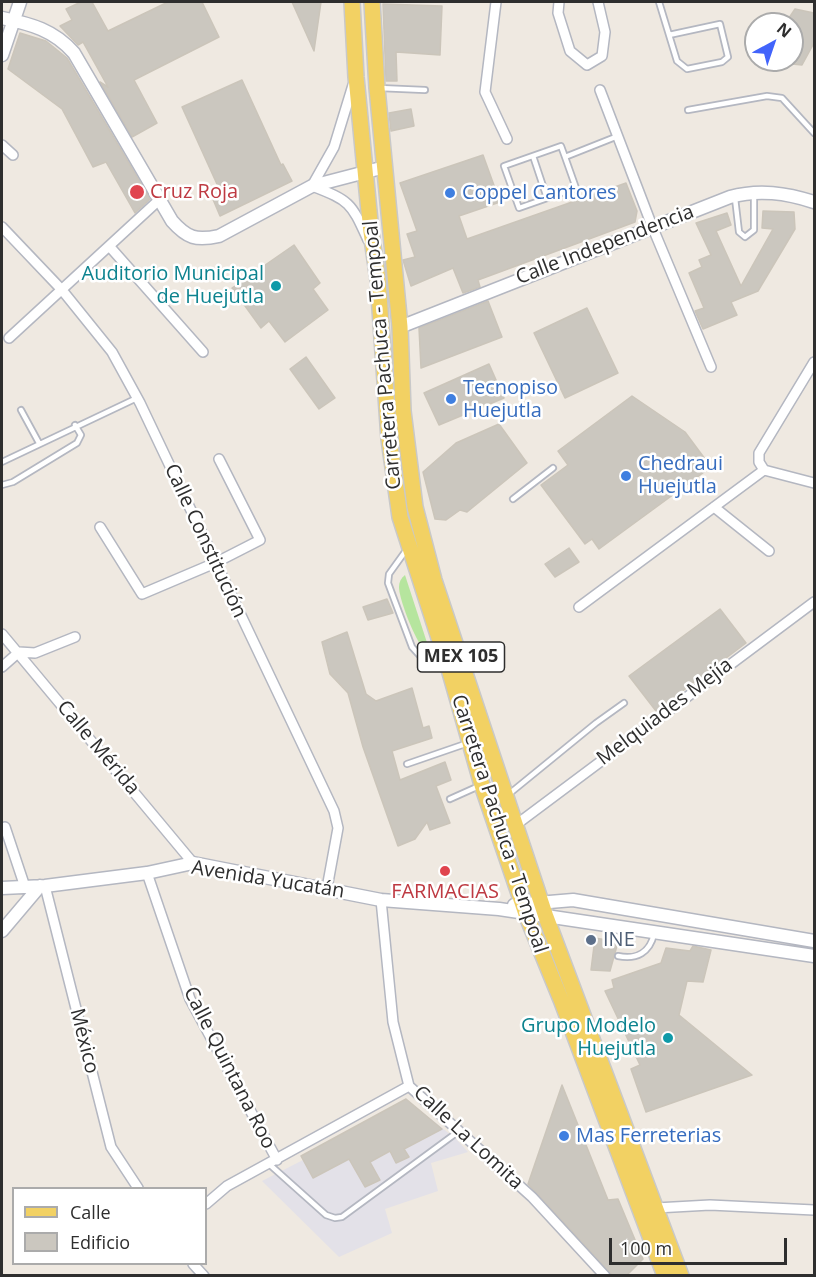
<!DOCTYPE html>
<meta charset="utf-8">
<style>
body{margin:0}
#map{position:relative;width:816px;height:1277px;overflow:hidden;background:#efe9e1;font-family:"Open Sans",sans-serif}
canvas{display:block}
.frame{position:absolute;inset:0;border:3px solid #2e2e2e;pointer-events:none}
.legend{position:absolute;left:12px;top:1187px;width:195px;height:78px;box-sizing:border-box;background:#fff;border:2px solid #ababab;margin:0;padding:8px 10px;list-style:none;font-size:18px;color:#2e2e2e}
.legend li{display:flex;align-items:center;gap:12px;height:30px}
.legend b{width:30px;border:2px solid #ababab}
.north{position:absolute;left:744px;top:12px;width:60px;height:60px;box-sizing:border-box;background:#fff;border:2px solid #ababab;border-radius:50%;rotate:40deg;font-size:16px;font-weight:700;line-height:24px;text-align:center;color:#2e2e2e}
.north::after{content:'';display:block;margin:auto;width:21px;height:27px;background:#4264fb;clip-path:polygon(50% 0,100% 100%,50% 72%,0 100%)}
.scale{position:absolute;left:609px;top:1238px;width:178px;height:27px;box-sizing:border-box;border:3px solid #2e2e2e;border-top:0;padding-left:8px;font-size:18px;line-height:21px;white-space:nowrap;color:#2e2e2e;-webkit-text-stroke:4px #fff;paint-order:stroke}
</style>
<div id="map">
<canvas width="816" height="1277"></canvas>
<div class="frame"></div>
<ul class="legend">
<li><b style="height:8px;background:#f2d163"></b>Calle</li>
<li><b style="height:16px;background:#cbc7bf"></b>Edificio</li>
</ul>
<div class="north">N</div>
<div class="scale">100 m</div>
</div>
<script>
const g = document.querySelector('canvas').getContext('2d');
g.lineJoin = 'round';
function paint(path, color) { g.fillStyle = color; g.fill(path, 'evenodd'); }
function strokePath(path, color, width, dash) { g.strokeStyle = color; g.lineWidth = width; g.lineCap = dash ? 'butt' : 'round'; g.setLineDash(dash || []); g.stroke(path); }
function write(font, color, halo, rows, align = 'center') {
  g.font = font + ' "Open Sans",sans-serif'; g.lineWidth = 5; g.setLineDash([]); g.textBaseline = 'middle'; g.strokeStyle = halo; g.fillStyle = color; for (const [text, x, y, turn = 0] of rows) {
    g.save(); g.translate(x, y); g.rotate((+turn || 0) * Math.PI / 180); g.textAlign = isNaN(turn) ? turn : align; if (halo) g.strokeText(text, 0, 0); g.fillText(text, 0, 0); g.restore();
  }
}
paint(new Path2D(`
 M406,1099L456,1139L468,1152L431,1163L438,1191L385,1209L392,1233L339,1257L262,1181L303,1160L301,1156Z`), '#e3e1e8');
paint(new Path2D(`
 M405,575L432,658C420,654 399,601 399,587C399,582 401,578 405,575Z`), '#b6e59e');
const building = new Path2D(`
 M81,2H92L108,31L168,2H202L219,37L134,80L157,123L132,137L100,82L108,87L83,42L78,45L60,26L72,20L66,9Z
 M292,2H321L314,51Z
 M383,4L442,6L440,55L396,52L397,81H386Z
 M795,9L814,13V43L802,65L792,64V24H785Z
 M20,33L46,41L67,58L150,199L135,213L106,162L93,167L62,109L8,69Z
 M242,80L281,165L283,164L292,181L220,216L212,197L221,193L182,107Z
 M411,109L414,126L391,131L389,113Z
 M483,155L500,202L459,216L467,239L626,183L637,211L635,222L478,280L480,287L463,293L453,268L411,286L403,260L415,257L407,234L417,231L400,183Z
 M763,211L794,212L795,229L758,291L731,302L737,315L703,329L695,311L704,308L689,273L702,267L699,260L711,255L696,223L727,213L731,225L716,231L741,286L773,229L762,228Z
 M294,245L320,283L313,289L328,310L285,342L269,321L261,328L232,288Z
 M488,301L502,337L421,368L419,328Z
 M587,308L618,373L565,398L534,333Z
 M306,357L335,398L319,409L290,369Z
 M489,364L504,398L439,425L424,393Z
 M632,396L685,432L711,467L599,549L592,539L585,544L541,485L568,465L558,451Z
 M499,424L527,463L467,512L460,510L446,520L435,519L423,472L456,443Z
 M569,548L579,562L555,577L545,564Z
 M387,599L393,613L368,620L363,607Z
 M720,609L746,643L656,711L629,676Z
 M347,632L366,694L376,701L412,688L423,728L429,726L432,738L392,751L400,780L445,762L451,780L436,786L450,823L430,830L427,822L415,839L398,846L363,747L348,693L330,674L322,642Z
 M595,938L618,942L610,971L591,970Z
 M693,946L711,950L703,982L687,981L679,1015L752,1075L646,1112L631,1069L640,1065L605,991L614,988L612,980L661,963L666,948L690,951Z
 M562,1085L608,1200L618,1199L643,1259L627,1275H612L528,1184Z
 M406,1099L442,1129L404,1149L409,1157L396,1163L390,1151L370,1162L380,1180L365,1187L349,1159L313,1178L301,1156Z`);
paint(building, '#cbc7bf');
strokePath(building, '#cbc5ba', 1.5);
const service = new Path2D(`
 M659,2C665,22 671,41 677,61L687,69L722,62L728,57L720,24L669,35
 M379,88L425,90
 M688,110L767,96L782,98L814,133
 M533,156L547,198
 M565,157L576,188L519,208L504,166L561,146L565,157L618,136
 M735,198L739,232L745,237L754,230V195
 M21,410L39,443
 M2,462L137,398
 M2,485L13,482L77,443L81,435L75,425
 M513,499L553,468
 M407,549L389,574L388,583L412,647L422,658L444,667
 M407,764L468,743
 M509,794L596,723L624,703
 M450,799L479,786
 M618,956C637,960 650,952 654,934
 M269,1164L326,1215L335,1218L342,1217L459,1131`);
const minor = new Path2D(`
 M496,2L485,92L507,139
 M559,2L558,13L570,51L587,65L602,56L605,32L598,2
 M353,85L334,147L312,186C351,201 351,203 368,240
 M600,90L652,226L711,367
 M2,145L13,155
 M2,227L62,290L112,352L140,403L334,811L338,828L327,888
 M110,247L203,352
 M9,338L159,200
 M814,362L759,453V462L764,470L814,483
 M714,507L769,551
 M100,527L142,594L215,563L260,540L219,459
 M579,607L764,470
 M2,634L193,863
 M2,667L19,652L35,653L75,637
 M517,824L814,602
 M5,827L25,887
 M147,873L190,999L277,1160
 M45,886L111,1147L138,1188
 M381,900L393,1022L409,1086L532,1197L605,1276
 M206,1204L227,1186L409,1086
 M656,1208L710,1205L814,1210
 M193,1264L204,1276`);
const tertiary = new Path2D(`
 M2,18C31,24 54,30 74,53L172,221C187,238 196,241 219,236L312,186L385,167
 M2,55L20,2
 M400,327L730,197C759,189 786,193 814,202
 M2,888L45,886L147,873L193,863L381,900L499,909L814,956
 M514,905L573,900L814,941
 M2,931L40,886`);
const primary = new Path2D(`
 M352,2L356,77L371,232L378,280L389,439L400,517L449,669L482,785L526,914L562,1002L665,1276
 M372,2L377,88L400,327L403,411L415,507L434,580L546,917L681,1276`);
strokePath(service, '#b4b7c1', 8);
strokePath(minor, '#b4b7c1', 12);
strokePath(tertiary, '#b4b7c1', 15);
strokePath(primary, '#c9c9c9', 18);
strokePath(service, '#fff', 4.5);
strokePath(minor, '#fff', 9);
strokePath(tertiary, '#fff', 12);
strokePath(primary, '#f2d163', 15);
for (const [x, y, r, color] of [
 [137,192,8,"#e0444e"],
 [450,193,6,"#3f7fe0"],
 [276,286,6,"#0f9aa8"],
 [451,399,6,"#3f7fe0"],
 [626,476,6,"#3f7fe0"],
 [445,871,6,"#e0444e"],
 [591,940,6,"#5c6f8a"],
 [668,1038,6,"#0f9aa8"],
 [564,1136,6,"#3f7fe0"]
]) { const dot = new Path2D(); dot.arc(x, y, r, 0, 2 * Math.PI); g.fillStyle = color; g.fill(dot); strokePath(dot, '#fff', 2); }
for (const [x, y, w] of [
 [461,657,87]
]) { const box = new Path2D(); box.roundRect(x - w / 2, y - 15, w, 30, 4.5); g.fillStyle = '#fff'; g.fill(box); strokePath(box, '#2e2e2e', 1.5); }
write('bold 18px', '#2e2e2e', null, [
 ["MEX 105",461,657]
]);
write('20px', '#be3a42', '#fff', [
 ["Cruz Roja",150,192],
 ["FARMACIAS",445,892,"center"]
], 'left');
write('20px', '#366cbe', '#fff', [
 ["Coppel Cantores",462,193],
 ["Tecnopiso",463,388],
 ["Huejutla",463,411],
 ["Chedraui",638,464],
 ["Huejutla",638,487],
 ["Mas Ferreterias",576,1136]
], 'left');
write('20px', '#2e2e2e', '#fff', [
 ["Calle Independencia",605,245,-21],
 ["Carretera Pachuca - Tempoal",383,355,-95],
 ["Calle Constitución",205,541,65],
 ["Melquiades Mejía",665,712,-37],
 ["Calle Mérida",98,748,50],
 ["Carretera Pachuca - Tempoal",499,824,72],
 ["Avenida Yucatán",268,880,9],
 ["México",84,1041,76],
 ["Calle Quintana Roo",229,1068,63],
 ["Calle La Lomita",468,1138,43]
]);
write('20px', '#0d838f', '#fff', [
 ["Auditorio Municipal",264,274],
 ["de Huejutla",264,297],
 ["Grupo Modelo",656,1026],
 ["Huejutla",656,1049]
], 'right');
write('20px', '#4e5e75', '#fff', [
 ["INE",603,940]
], 'left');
</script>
